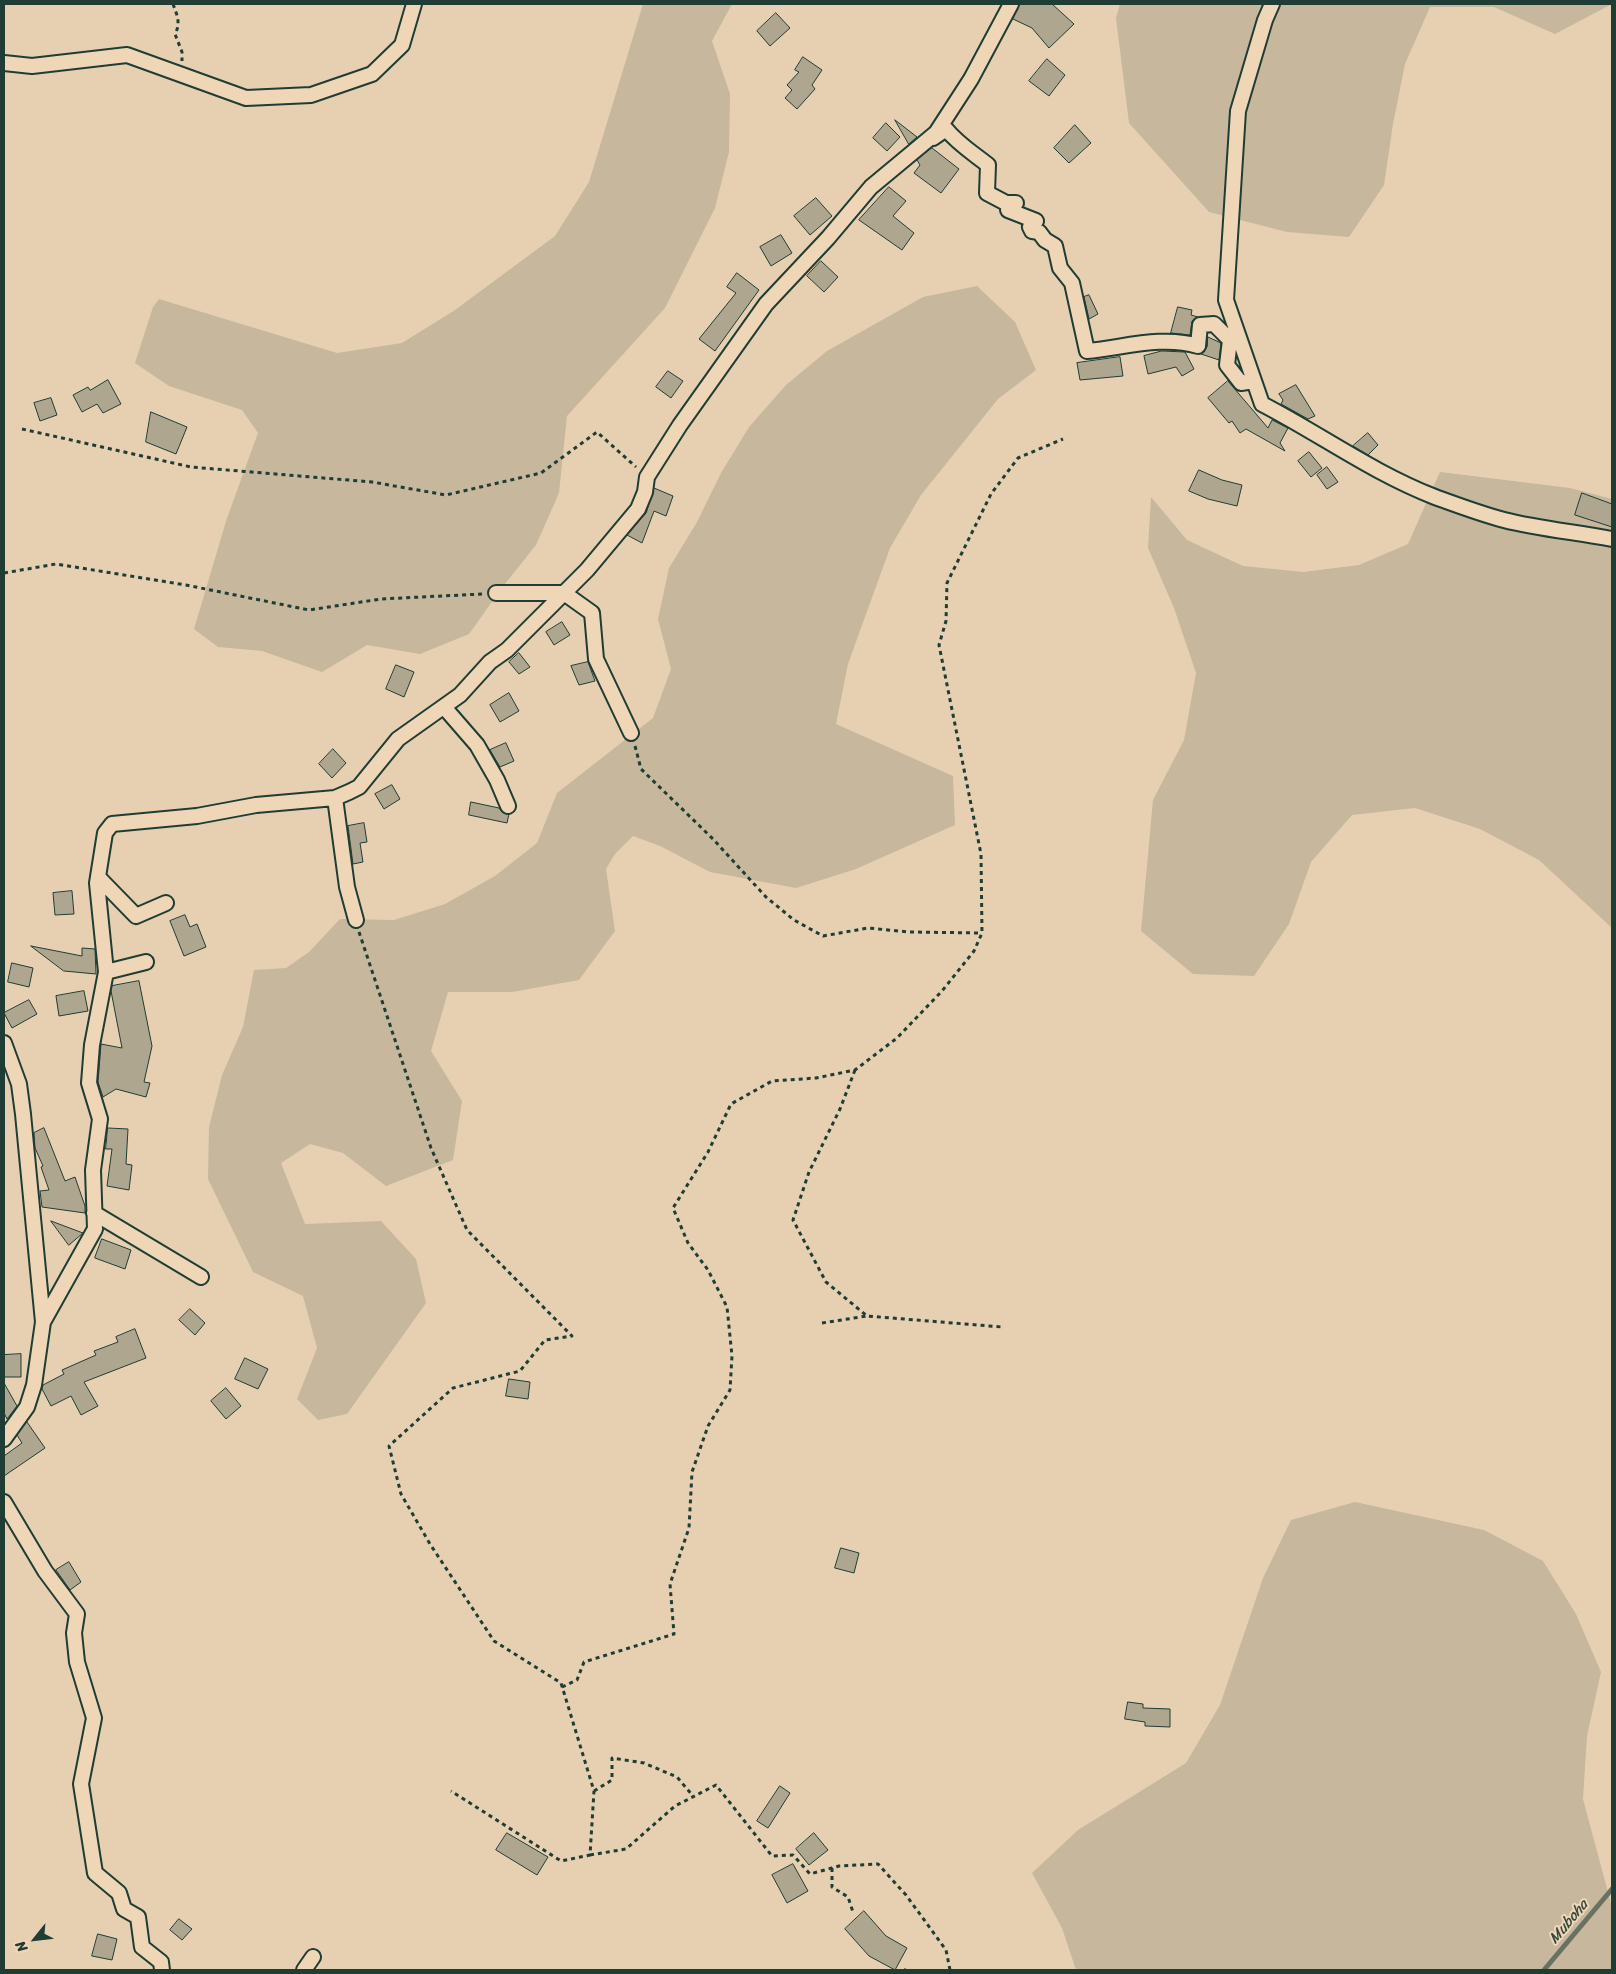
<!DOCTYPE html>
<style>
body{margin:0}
#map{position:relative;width:1616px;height:1974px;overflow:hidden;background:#e7d0b2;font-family:Sriracha,sans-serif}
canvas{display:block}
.frame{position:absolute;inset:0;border:5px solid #1f3d34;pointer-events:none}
.north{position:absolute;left:10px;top:1914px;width:50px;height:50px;-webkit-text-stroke:4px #efd6b7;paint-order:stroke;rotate:241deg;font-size:14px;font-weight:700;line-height:20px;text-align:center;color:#1f3d34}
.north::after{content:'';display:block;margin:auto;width:18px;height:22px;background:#1f3d34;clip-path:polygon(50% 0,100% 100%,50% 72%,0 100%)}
</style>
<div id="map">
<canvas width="1616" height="1974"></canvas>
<div class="frame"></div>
<div class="north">N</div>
</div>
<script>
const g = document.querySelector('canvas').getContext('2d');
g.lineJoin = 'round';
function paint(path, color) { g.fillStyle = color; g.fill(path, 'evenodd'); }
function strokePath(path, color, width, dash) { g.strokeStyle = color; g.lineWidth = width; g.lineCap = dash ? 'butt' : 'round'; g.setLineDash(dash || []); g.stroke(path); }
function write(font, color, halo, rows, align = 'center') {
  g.font = font + ' Sriracha,sans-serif'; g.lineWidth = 4; g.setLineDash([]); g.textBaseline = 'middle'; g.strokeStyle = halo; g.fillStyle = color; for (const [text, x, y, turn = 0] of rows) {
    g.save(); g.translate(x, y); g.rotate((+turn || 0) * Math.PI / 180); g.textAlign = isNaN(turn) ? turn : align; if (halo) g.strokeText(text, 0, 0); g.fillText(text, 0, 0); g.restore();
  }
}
paint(new Path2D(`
 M643,4H732L712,41L730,94L729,152L715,208L665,308L567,416L559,493L536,545L501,589L469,634L420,654L367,645L322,672L262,651L218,647L194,629L227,518L258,433L242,410L169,386L135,363L153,307L159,299L337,353L402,343L455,310L555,236L589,182Z
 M1120,4H1612L1555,34L1494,7H1430L1405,64L1393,124L1384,185L1349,237L1287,232L1209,212L1129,123L1116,18Z
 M977,286L1015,322L1036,370L998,399L921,495L890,548L848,664L836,724L953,776L955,825L856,869L796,888L710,872L660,846L633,836L615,854L606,869L615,931L579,980L512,992H448L431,1051L462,1101L453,1160L386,1186L343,1153L310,1144L281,1163L305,1224L381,1221L416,1259L426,1303L347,1414L318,1420L297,1399L317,1348L303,1296L253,1272L208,1179L209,1127L222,1075L243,1027L254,970L286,968L309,952L340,919L394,920L445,904L495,876L537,843L557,793L653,718L671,669L658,619L669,568L697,522L721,473L749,427L786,385L827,351L923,297Z
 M1440,472L1570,488L1612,499V928L1539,860L1480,829L1415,808L1352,815L1311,862L1289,924L1254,976L1193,974L1141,931L1153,800L1184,740L1196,673L1174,608L1148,548L1151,497L1187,540L1243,566L1303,572L1359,565L1408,544Z
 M1355,1502L1484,1530L1543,1561L1576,1614L1601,1672L1587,1736L1583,1799L1612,1907V1970H1076L1062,1928L1032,1873L1078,1830L1186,1763L1220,1705L1263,1578L1291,1520Z`), '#c6b79d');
strokePath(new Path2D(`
 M1544,1970L1612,1889`), '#687262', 5);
const building = new Path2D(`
 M1020,4H1052L1074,24L1049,48L1032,28L1013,19Z
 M776,13L790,28L770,46L757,31Z
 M803,57L822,70L812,85L815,89L797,109L785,98L792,90L787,85L799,72L795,70Z
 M1047,59L1065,75L1049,96L1029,81Z
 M895,120L917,137L909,144Z
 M886,123L900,137L887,151L873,138Z
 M1075,125L1091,143L1069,163L1054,148Z
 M932,148L959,169L941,193L914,173L920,165L917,160Z
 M889,187L906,201L893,216L914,233L902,250L859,220Z
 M816,198L832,216L810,235L794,216Z
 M781,235L792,253L771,266L760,247Z
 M821,261L838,277L824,292L807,276Z
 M737,273L759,290L715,351L699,339L736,293L727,287Z
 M1089,295L1098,314L1089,319L1084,297Z
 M1178,307L1192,310L1191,315L1198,317L1192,321L1190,335L1171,333Z
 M1208,337L1221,343L1219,360L1201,354L1207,347Z
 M1162,351L1185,352L1194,369L1182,376L1176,367L1148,374L1144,356Z
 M1120,357L1123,376L1080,380L1077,363Z
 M668,371L683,381L671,398L656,387Z
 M108,380L121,404L103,413L97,404L82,412L73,395L88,387L90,390Z
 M1228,381L1268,428L1272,420L1288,428L1280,443L1285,451L1246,429L1240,433L1232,421L1229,423L1208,398Z
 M1296,385L1315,416L1308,419L1281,404L1283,400L1279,394Z
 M51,398L57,415L40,421L34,403Z
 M151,412L187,427L176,454L146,442Z
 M1368,433L1378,445L1368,455L1353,446Z
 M1309,452L1322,468L1311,477L1298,461Z
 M1327,467L1338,482L1327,489L1317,475Z
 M1199,470L1222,480L1242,485L1237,506L1208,499L1189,491Z
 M654,488L673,496L666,516L654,511L642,543L627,535L646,513Z
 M1582,493L1612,504V527L1575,515Z
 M562,622L570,635L554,645L546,632Z
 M519,653L530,667L519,674L509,662Z
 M588,662L595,681L579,685L571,666Z
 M396,665L414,672L404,697L386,689Z
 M509,693L519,711L500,722L490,705Z
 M506,743L514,761L500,767L490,750Z
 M333,749L346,763L332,778L319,764Z
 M392,785L400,799L384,809L375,794Z
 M471,802L499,808L503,813L509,814L507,823L469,815Z
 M364,823L367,842L360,843L363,862L353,864L348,826Z
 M72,891L74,914L55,915L53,893Z
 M185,915L190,927L197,924L206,947L184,956L170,921Z
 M31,946L82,956V948L95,949L96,974L64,971Z
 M12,963L33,968L29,987L8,982Z
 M139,981L152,1046L144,1082L150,1083L146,1097L116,1089L103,1097L98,1082L101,1044L122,1048L111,991L112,986Z
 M84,991L88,1011L59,1016L56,996Z
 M29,1000L37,1014L12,1028L4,1013Z
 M44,1128L65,1181L75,1177L85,1206V1213L42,1207L40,1191L49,1190L41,1167L43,1166L35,1148L34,1133Z
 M108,1128L128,1129L126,1164L132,1165L129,1190L107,1186L112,1149H106Z
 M51,1221L83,1233L69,1245Z
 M102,1239L131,1250L125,1269L95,1258Z
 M190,1309L205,1323L195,1335L179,1320Z
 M135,1329L146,1358L84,1382L98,1406L81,1415L71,1396L51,1406L42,1389L43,1385L64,1374L62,1370L96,1355L94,1351L118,1342L116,1337Z
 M21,1354V1377H4V1355Z
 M245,1358L268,1369L258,1389L235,1379Z
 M509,1379L530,1382L528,1399L506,1396Z
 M4,1383L17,1406L7,1419L4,1413Z
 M226,1388L241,1406L226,1419L211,1401Z
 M27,1422L45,1448L4,1476V1456L22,1443L17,1435Z
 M841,1548L859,1553L854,1573L835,1568Z
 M69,1562L81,1582L70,1590L56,1570Z
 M1128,1702L1143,1704V1708L1170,1709V1727L1145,1726V1722L1125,1719Z
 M780,1786L790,1793L768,1828L757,1821Z
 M507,1833L548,1857L537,1875L496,1850Z
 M814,1833L828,1850L809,1865L796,1849Z
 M793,1864L808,1891L787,1903L772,1875Z
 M864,1911L886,1936L907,1948L895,1970L869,1956L845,1929Z
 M179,1919L192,1929L182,1940L170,1930Z
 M98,1934L117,1939L112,1960L92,1956Z`);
paint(building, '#afa68f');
strokePath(building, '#1f3d34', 1);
const minor = new Path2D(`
 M1272,4L1265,20L1238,111L1226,300L1262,404C1320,434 1373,473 1435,497C1457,505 1481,514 1504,520C1539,529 1576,532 1612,539
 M4,63L32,66L127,55L246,98L311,95L372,74L402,45L414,4
 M933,138L946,129C958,144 973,153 988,165L987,193L1006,203H1016L1008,210L1036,221L1030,227L1032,231L1039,232L1045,240L1055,246L1060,268L1072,283L1087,351C1122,348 1163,335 1198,346L1200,325L1214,324L1230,340L1227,365L1241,383L1253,381
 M496,593H564L592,613L596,659L631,733
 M444,707L477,745L497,780L508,806
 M335,798L347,887L356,920
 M98,877L136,916L166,903
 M106,972L146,962
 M4,1043L19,1084L23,1114L43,1322
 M94,1213L201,1277
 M4,1439L27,1407L34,1385L43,1322L95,1229L93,1170L100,1119L89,1083L92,1045L106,972L97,883L105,833L112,824L197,816L256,805L335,798L349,792L359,787L398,739L460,695L490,662L507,650L587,570L638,509L645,492L647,477L680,425L766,304L828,238L871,187L936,133L971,79L1011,4
 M4,1502L45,1571L77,1614L74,1633L77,1662L94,1718L81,1784L95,1873L119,1893L124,1909L138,1917L142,1947L161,1962L162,1970
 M304,1970L313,1957`);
strokePath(minor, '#1f3d34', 18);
strokePath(new Path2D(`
 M173,4C177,15 181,23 175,34L182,52V61
 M22,429L191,467L372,482L446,495L541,473L597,432L636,467
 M4,573L56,564L186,585L309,610L381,599L482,594
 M635,746L641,769L713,839L766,897L794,920L823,936L868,928L909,932L982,933
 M359,932L431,1148L467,1230L572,1336L545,1340L520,1371L453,1388L389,1446L401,1494L430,1544L494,1641L561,1683L594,1791L590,1855L561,1861L451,1791
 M855,1070L840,1109L809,1172L793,1220L826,1282L867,1316L1002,1327
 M822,1323L867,1316
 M562,1687L577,1680L584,1662L674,1634L670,1584L689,1528L692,1472L708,1426L730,1390L732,1356L727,1307L708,1270L688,1243L673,1208L708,1152L731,1104L772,1081L816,1078L855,1070L897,1038L942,991L974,951L982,933L981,854L939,645L946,621L947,583L991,494L1018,458L1063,439
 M594,1791L612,1780V1758L644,1763L677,1777L693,1796
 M590,1855L626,1849L675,1806L716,1785L772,1856L793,1855L810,1874L839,1866L878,1864L906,1895L946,1950L950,1970
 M832,1868V1887L848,1897L853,1912
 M904,1969L905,1970`), '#1f3d34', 3, [4, 4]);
strokePath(minor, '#efd6b7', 14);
write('italic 15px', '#314a3f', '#efd6b7', [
 ["Muboha",1569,1922,-50]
]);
</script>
